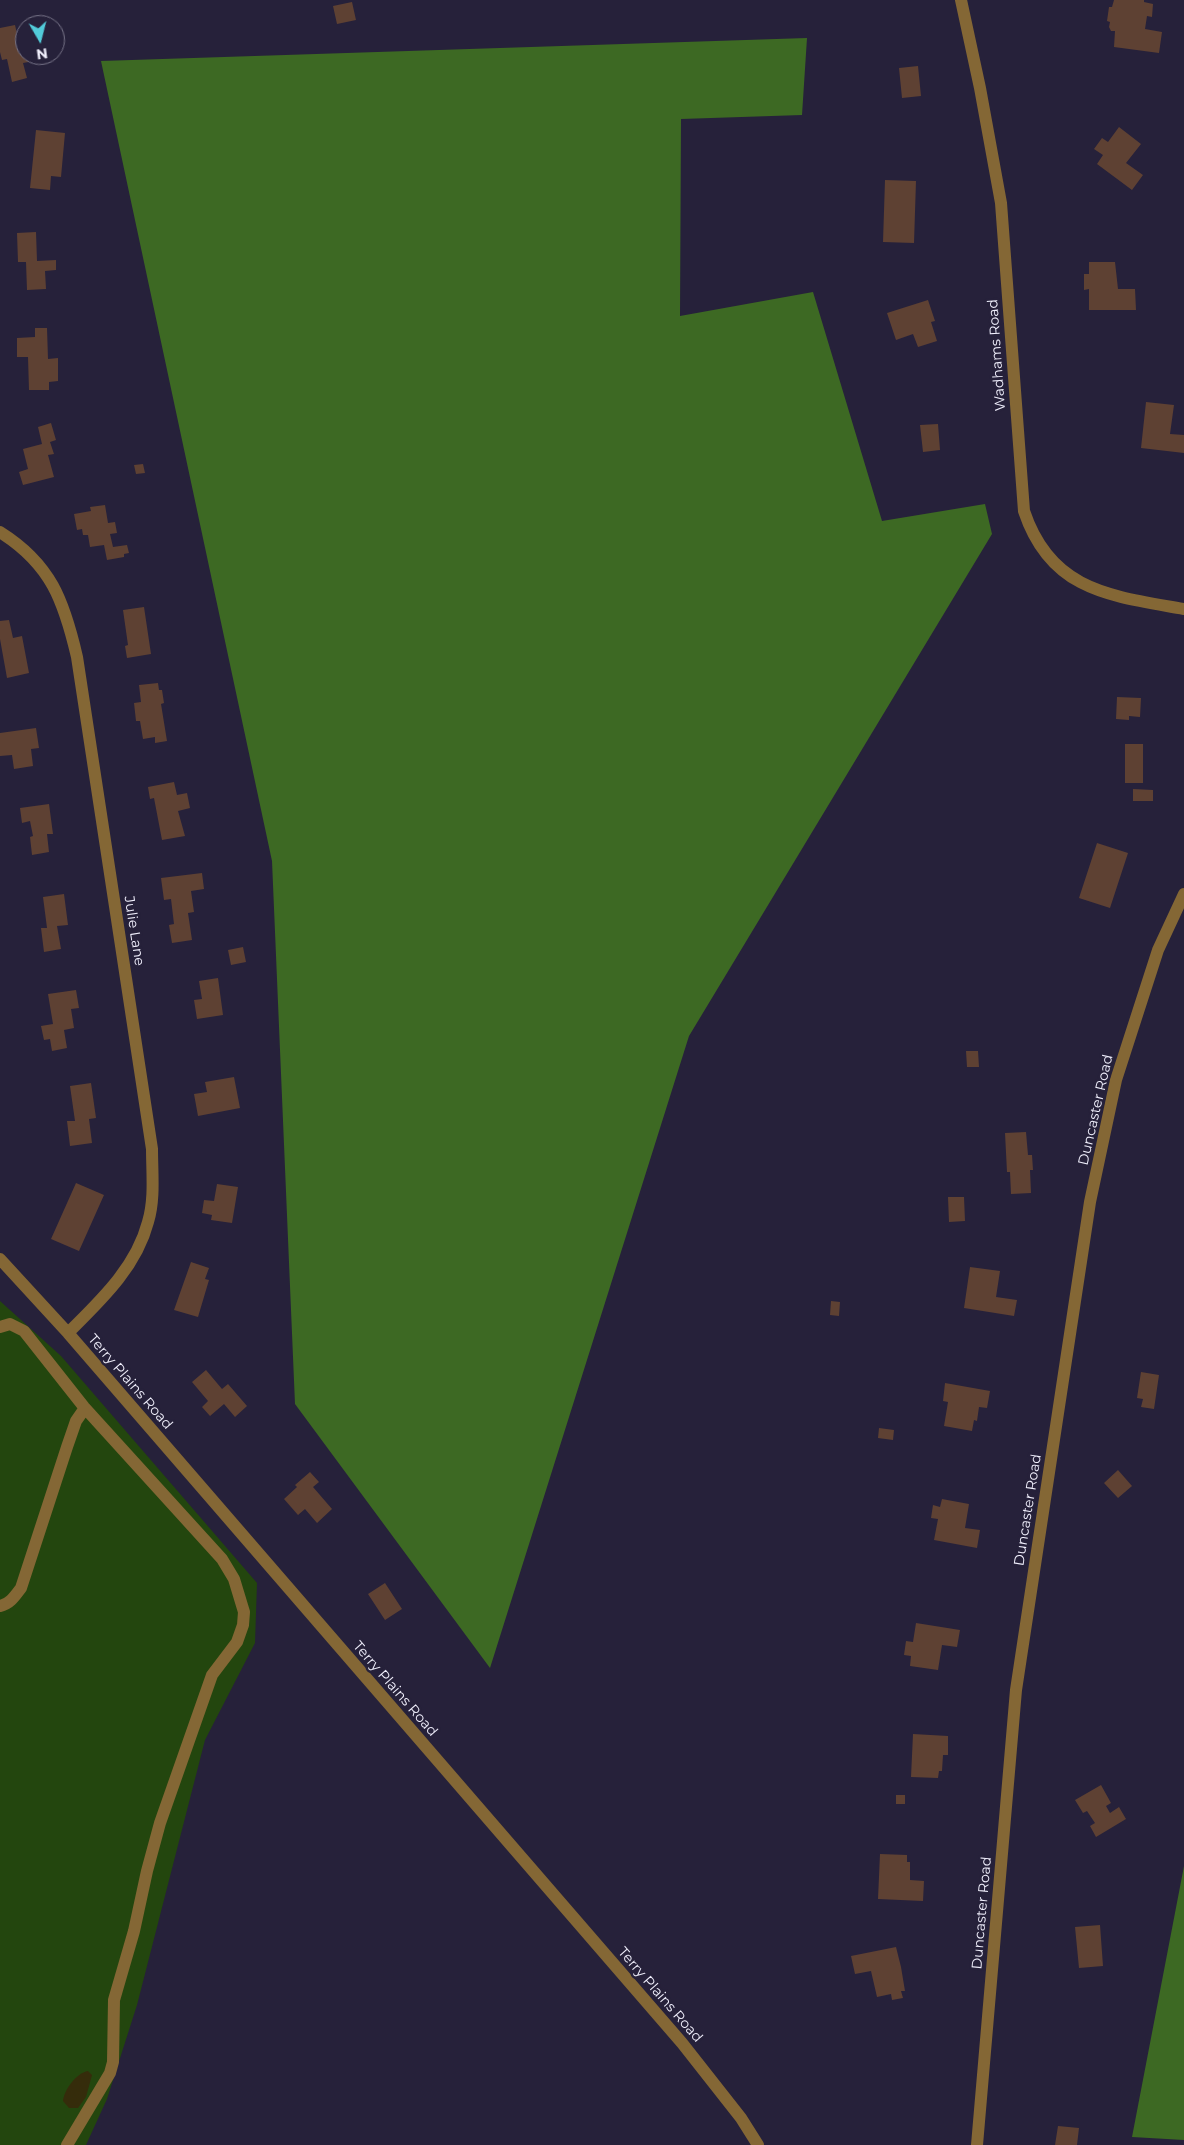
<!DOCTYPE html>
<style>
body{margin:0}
#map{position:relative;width:1184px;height:2145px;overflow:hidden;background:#26213a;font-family:Montserrat,sans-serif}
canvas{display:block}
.north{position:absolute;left:15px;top:15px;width:50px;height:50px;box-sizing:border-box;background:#26213a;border:1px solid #777488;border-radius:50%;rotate:172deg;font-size:14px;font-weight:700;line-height:20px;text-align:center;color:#f1f0fd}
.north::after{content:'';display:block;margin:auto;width:18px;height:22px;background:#52cbd9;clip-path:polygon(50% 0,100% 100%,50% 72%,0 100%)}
</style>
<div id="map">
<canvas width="1184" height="2145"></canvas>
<div class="north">N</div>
</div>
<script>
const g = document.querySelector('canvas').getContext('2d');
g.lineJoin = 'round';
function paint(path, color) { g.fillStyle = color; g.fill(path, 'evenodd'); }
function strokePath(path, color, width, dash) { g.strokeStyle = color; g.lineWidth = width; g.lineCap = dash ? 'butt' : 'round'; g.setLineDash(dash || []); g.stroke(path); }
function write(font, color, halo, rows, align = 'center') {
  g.font = font + ' Montserrat,sans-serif'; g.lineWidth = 5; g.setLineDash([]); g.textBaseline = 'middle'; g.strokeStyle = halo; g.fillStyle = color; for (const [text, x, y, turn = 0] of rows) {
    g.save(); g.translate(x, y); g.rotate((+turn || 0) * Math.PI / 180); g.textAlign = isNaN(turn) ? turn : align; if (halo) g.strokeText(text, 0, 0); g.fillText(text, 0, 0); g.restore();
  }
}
paint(new Path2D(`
 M0,1301L61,1356L257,1583L255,1643L205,1740L137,2005L107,2099L86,2145H0Z`), '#23460e');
paint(new Path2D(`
 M807,38L802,115L681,119L680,316L813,292L882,521L985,504L992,534L689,1036L490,1668L295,1404L272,861L101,61Z
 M1184,1866V2140L1132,2137Z`), '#3d6923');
paint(new Path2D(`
 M88,2071L92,2075L86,2097L78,2108H69L63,2101C64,2090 76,2073 88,2071Z`), '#352c0b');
paint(new Path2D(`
 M1114,0H1144V2L1153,4L1152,17L1147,16L1145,29L1162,32L1159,53L1114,47L1115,31H1111L1109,27L1110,22L1107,21L1109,7H1112Z
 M352,2L356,20L337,24L333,6Z
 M15,25L21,51L25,50V55H38L40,60L23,63L27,78L12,82L7,59L2,60L0,52V28Z
 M918,66L921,96L902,98L899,68Z
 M1119,127L1141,144L1126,163L1143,175L1132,190L1097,164L1103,155L1094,149L1102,138L1108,142Z
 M36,130L65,133L61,177L51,176L50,190L30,188Z
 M885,180L916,181L914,243L883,242Z
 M36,232L37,261L56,260V270L45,271L46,289L27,290L26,262H18L17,233Z
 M1089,262H1115L1118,289H1135L1136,310H1089V289L1084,290V274H1089Z
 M928,300L935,321L931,322L937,341L918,347L913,334L896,340L887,313Z
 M35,328H47L48,359L58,358V381L49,382V390H29L28,357H17V338L35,337Z
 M1146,402L1174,405L1170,434L1184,435V453L1141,448Z
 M51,423L56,440L50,442L54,454L48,455L54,477L23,485L19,472L28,469L23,449L42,444L38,427Z
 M938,424L940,450L923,452L920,425Z
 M143,464L145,473L136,474L134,465Z
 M105,505L108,523L115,522L117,533L110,534L113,547L127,545L129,553L124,554V557L107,560L104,545L90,547L88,535H83L82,529L77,530L74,514L91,511L90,507Z
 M144,607L151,654L127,658L125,646L128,645L123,610Z
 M9,620L13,638L22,636L29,673L7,678L0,639V621Z
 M158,683L159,690H162L164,703L161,704L167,741L155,743V737L143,739L140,721H136L134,703L141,702L139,685Z
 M1117,697L1141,698L1140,717L1129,716V720L1116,719Z
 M36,728L39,748L31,749L33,766L14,769L12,755L0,756V733Z
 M1125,744H1143V783H1125Z
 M174,782L177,795L187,793L190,808L178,811L185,836L162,840L154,798L150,799L148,787Z
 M1133,789L1153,790V801H1133Z
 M49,804L53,834H47L49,852L32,855L30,837L33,836L30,821L22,823L20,808Z
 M1097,843L1128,853L1110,908L1079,898Z
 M202,873L204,889L191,891L194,912L188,913L192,940L172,943L169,925L174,924L171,899L164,900L161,878Z
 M64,894L68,925L57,926L61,949L44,952L41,928H47L43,897Z
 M243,947L246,962L231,965L228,950Z
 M218,978L223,1015L197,1019L194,1000L202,999L199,981Z
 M76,990L79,1008L71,1009L74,1028L64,1030L67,1048L52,1051L50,1039L44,1040L41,1026L53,1024L48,994Z
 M966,1051H978L979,1067H967Z
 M234,1077L240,1108L198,1116L194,1094L207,1092L205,1082Z
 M91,1083L96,1118L89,1119L92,1143L70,1146L67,1121H75L70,1086Z
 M1026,1132L1028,1155H1032L1033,1170H1030L1031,1193L1011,1194L1010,1172H1007L1005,1133Z
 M76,1183L104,1195L79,1251L51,1239Z
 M217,1184L238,1187L232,1223L211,1220L212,1215L202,1213L204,1200L214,1201Z
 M948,1197H964L965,1221L949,1222Z
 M191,1262L209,1268L205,1279L209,1280L198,1317L174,1310Z
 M970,1267L1000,1271L996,1297L1017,1300L1014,1316L964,1308Z
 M831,1301L840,1302L839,1316L830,1315Z
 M206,1370L222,1389L228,1384L247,1406L235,1417L224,1404L210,1416L202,1407L208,1401L192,1382Z
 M1141,1372L1159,1375L1154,1409L1141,1407L1143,1399L1137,1398Z
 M945,1383L990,1391L987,1408L979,1407L977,1421L974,1420L972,1431L944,1426L948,1402L943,1401Z
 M879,1428L894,1430L893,1440L878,1438Z
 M1118,1470L1132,1486L1118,1498L1104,1483Z
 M310,1472L319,1482L313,1487L332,1509L317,1523L305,1509L298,1515L284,1499L297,1487L295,1485Z
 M942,1499L969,1504L965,1528L980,1530L977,1548L934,1540L938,1519L931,1518L933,1505L940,1507Z
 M385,1583L402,1609L385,1620L368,1594Z
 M916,1623L960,1630L957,1647L942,1645L938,1670L910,1666L911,1656L904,1655L906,1641L913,1642Z
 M913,1734L948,1736V1755H943L942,1771H939L938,1778L911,1777Z
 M1101,1785L1111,1803L1106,1806L1110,1813L1119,1807L1126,1819L1096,1837L1090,1826L1095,1823L1087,1811L1083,1813L1075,1800Z
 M896,1795H905V1804H896Z
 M880,1854L907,1855V1862H910V1880L924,1881L923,1901L878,1899Z
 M1100,1925L1103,1966L1079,1968L1075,1927Z
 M896,1947L901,1967L905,1991H901L903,1998L892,2000L891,1994L877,1997L871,1971L855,1974L851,1956Z
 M1058,2126L1079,2128L1077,2145H1055Z`), '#5e4133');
strokePath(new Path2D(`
 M961,0L980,88L1001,203L1024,511C1051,592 1112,596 1184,609
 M0,532C51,564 64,601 77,657L152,1149C152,1173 155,1199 148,1222C136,1268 100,1301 68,1333
 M0,1259L68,1333L682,2043L741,2118L758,2145
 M0,1327L10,1324L24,1331L84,1407L222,1559L234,1579L244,1612L243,1625L237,1642L212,1675L160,1823L147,1871L134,1931L114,2000L113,2062L110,2073L67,2145
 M0,1606C10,1604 15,1596 21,1588L67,1447L76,1421L85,1408
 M977,2145L1016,1690L1090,1202L1116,1080L1158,950L1184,894`), '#846735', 12);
write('14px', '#f1f0fd', '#26213a', [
 ["Wadhams Road",997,355,-94],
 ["Julie Lane",134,931,81],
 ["Duncaster Road",1096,1110,-77],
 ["Terry Plains Road",130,1382,49],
 ["Duncaster Road",1028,1510,-81],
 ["Terry Plains Road",395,1689,49],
 ["Duncaster Road",982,1913,-85],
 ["Terry Plains Road",660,1995,49]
]);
</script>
